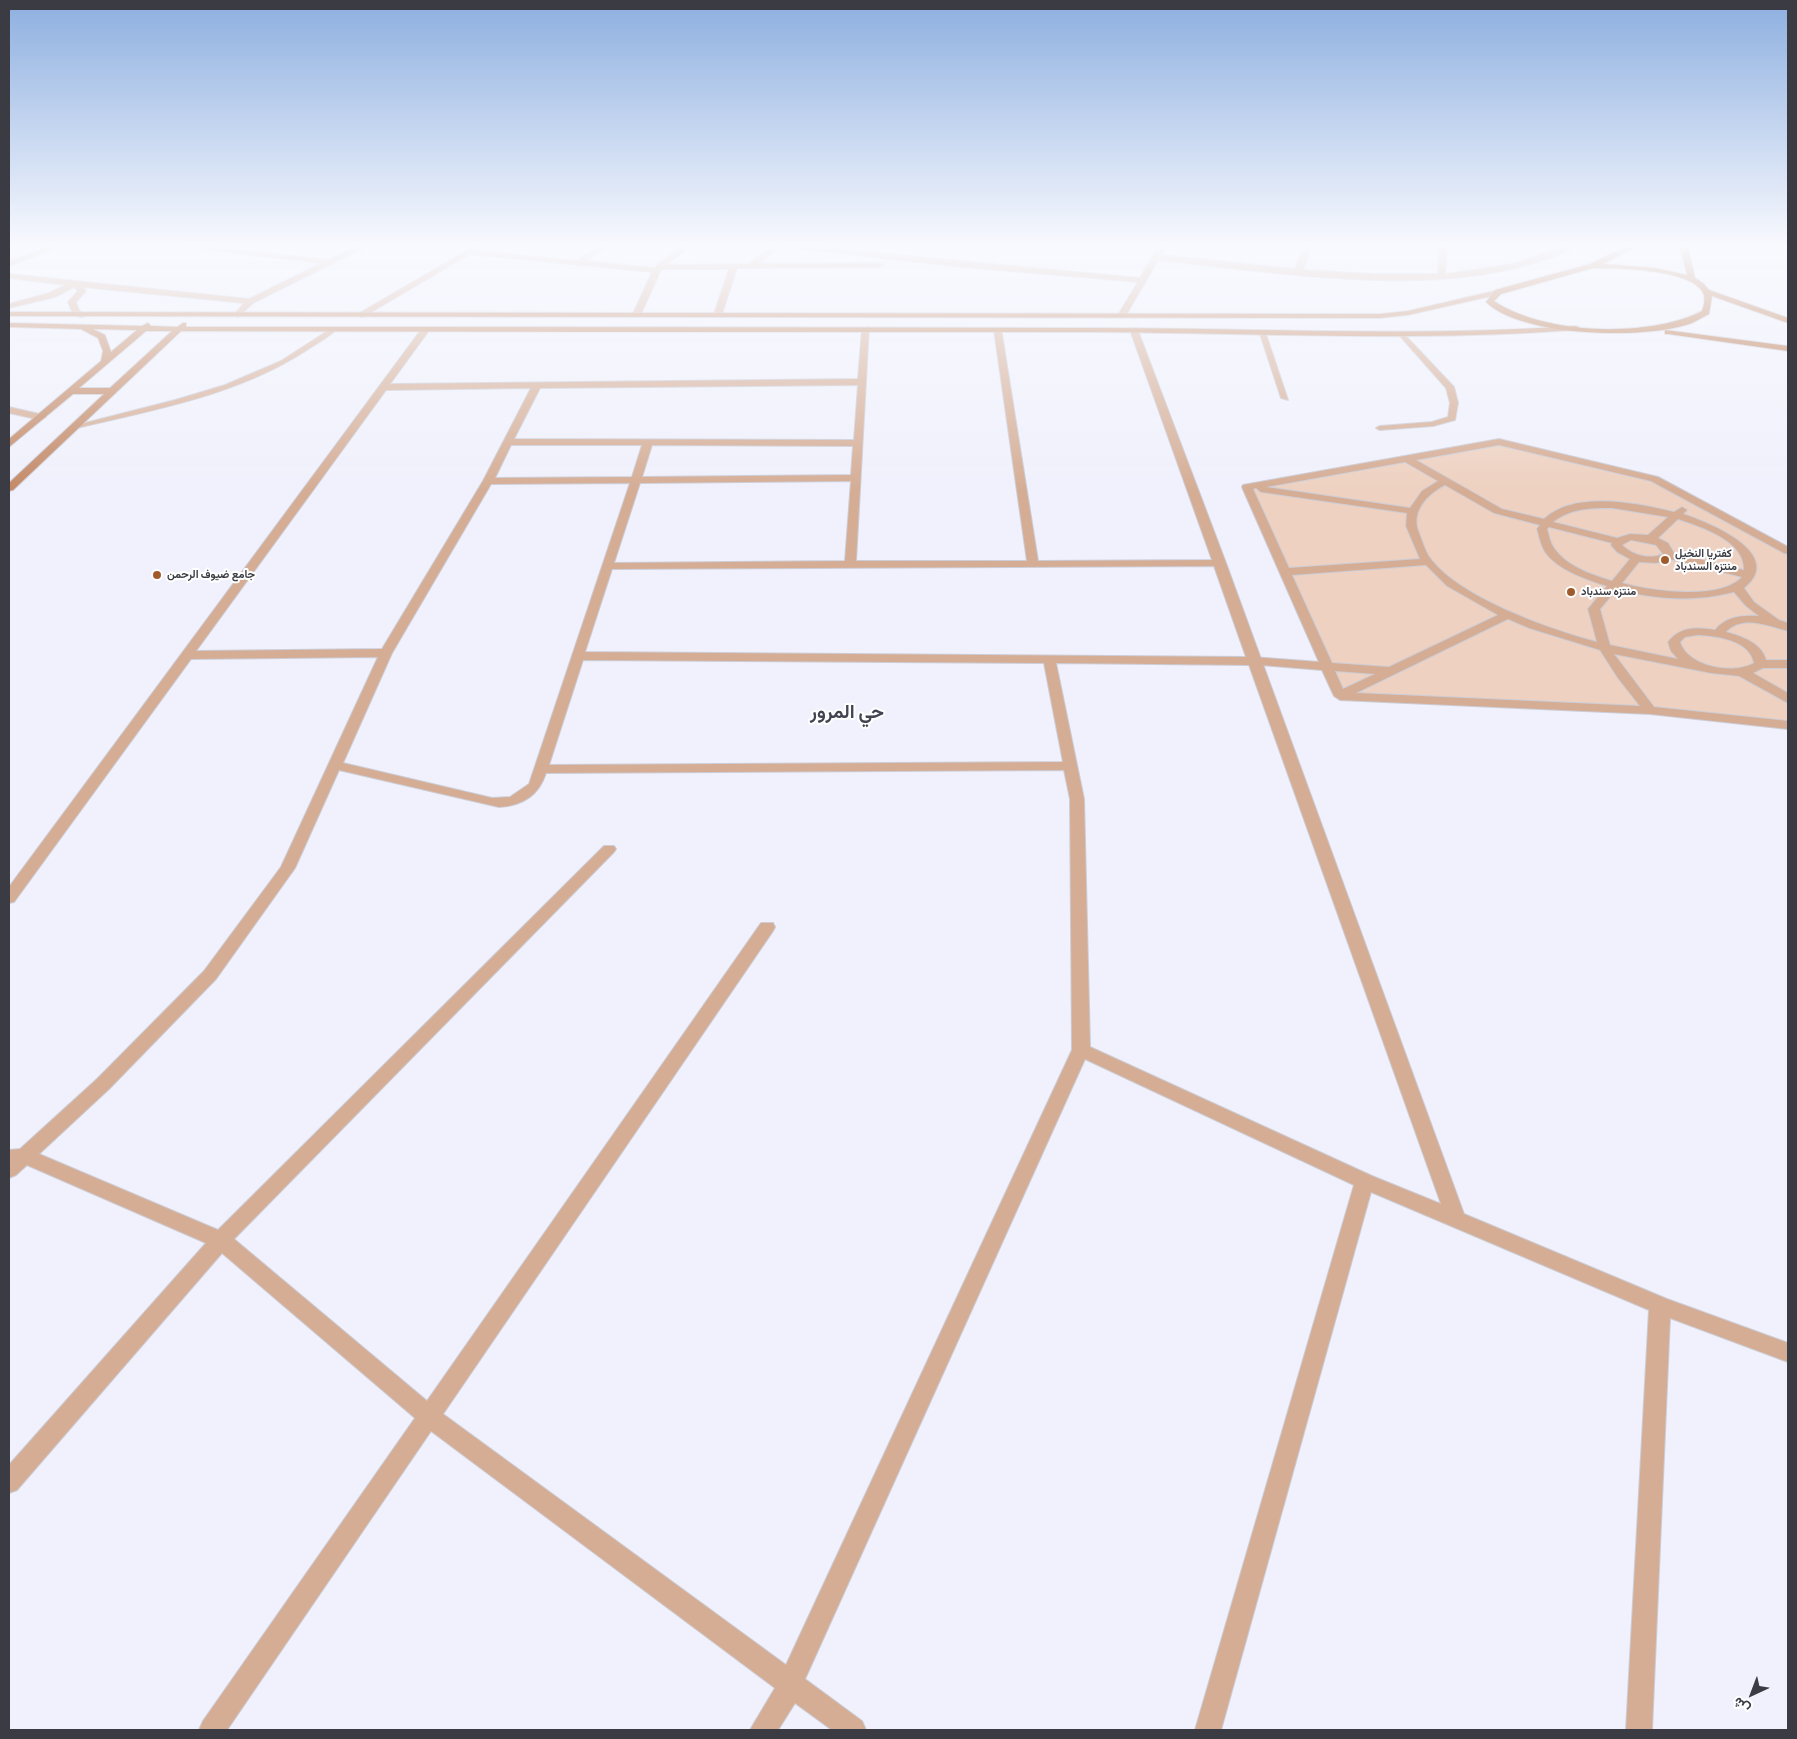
<!DOCTYPE html>
<meta charset="utf-8">
<style>
body{margin:0}
#map{position:relative;width:1797px;height:1739px;overflow:hidden;background:#f0f1fc;font-family:"Fira Sans Condensed",Vazirmatn,sans-serif}
canvas{display:block}
.frame{position:absolute;inset:0;border:10px solid #3b3c43;pointer-events:none}
.north{position:absolute;left:1727px;top:1669px;width:50px;height:50px;-webkit-text-stroke:4px #fff;paint-order:stroke;rotate:223deg;font-size:14px;font-weight:700;line-height:20px;text-align:center;color:#3b3c43}
.north::after{content:'';display:block;margin:auto;width:18px;height:22px;background:#3b3c43;clip-path:polygon(50% 0,100% 100%,50% 72%,0 100%)}
</style>
<div id="map">
<canvas width="1797" height="1739"></canvas>
<div class="frame"></div>
<div class="north">ش</div>
</div>
<script>
const g = document.querySelector('canvas').getContext('2d');
g.lineJoin = 'round';
function paint(path, color) { g.fillStyle = color; g.fill(path, 'evenodd'); }
function strokePath(path, color, width, dash) { g.strokeStyle = color; g.lineWidth = width; g.lineCap = dash ? 'butt' : 'round'; g.setLineDash(dash || []); g.stroke(path); }
function write(font, color, halo, rows, align = 'center') {
  g.font = font + ' "Fira Sans Condensed",Vazirmatn,sans-serif'; g.lineWidth = 4; g.setLineDash([]); g.textBaseline = 'middle'; g.strokeStyle = halo; g.fillStyle = color; for (const [text, x, y, turn = 0] of rows) {
    g.save(); g.translate(x, y); g.rotate((+turn || 0) * Math.PI / 180); g.textAlign = isNaN(turn) ? turn : align; if (halo) g.strokeText(text, 0, 0); g.fillText(text, 0, 0); g.restore();
  }
}
paint(new Path2D(`
 M1497,440L1657,478L1788,549V728L1650,713L1335,698L1242,485Z`), '#eed1c0');
const service = new Path2D(`
 M332,328L337,329C330,336 321,341 313,346C243,394 158,409 77,428L73,426L175,400L225,385L281,361Z
 M1263,332L1266,334L1288,400L1281,398L1260,334Z
 M1400,334H1404L1454,387L1458,403L1455,420L1433,426L1380,430L1376,428L1380,426L1432,422L1448,417L1450,403L1446,388L1400,336Z`);
const pedestrian = new Path2D(`
 M1499,439L1658,477L1788,547V554L1784,553L1651,481L1499,445L1416,460L1502,509L1544,519C1574,490 1637,503 1674,512L1682,507L1687,510L1683,514C1708,522 1787,554 1744,588L1754,602L1779,620L1788,623V631C1769,626 1742,614 1726,632C1741,636 1762,643 1766,660H1788V668H1763L1753,673L1788,693V703L1739,676L1711,673L1614,654L1654,707L1788,721V729L1650,714L1340,700L1334,696L1322,670L1248,664L1246,661L1248,658L1252,657L1319,662L1242,487L1243,485ZM1405,462L1438,481L1422,491L1410,508L1266,487ZM1445,485L1494,513L1540,525L1537,529C1539,535 1540,542 1543,548C1552,568 1587,580 1607,586L1588,609L1597,642C1551,630 1454,596 1428,555C1424,548 1422,540 1419,533C1410,512 1427,494 1445,485ZM1256,488L1261,492L1407,513L1406,526L1420,559L1289,568L1253,489ZM1612,508L1668,517L1648,535L1630,534L1617,538L1553,522C1571,508 1591,508 1612,508ZM1678,519C1701,527 1745,540 1744,570L1674,553L1668,543L1658,538ZM1549,527L1612,543L1611,545L1617,552L1630,559L1612,581C1592,575 1566,566 1554,548C1550,543 1549,535 1547,529ZM1631,540L1656,545L1663,554C1649,560 1632,555 1622,545ZM1670,559L1742,577C1720,601 1651,591 1622,583L1639,562L1656,563ZM1426,565L1447,586L1498,615L1389,667L1332,663L1292,575ZM1617,589C1655,600 1696,602 1734,592L1746,606L1759,616C1743,615 1726,616 1715,630C1697,627 1680,626 1668,642L1671,651L1678,659L1610,645L1600,609ZM1508,619L1529,628L1600,650L1618,678L1640,706L1356,693ZM1698,635C1717,636 1750,640 1754,663C1733,675 1688,667 1680,642L1685,637ZM1335,671L1375,674L1343,689Z`);
const minor = new Path2D(`
 M48,247H58L9,266V262Z
 M183,247H207L329,260L356,247H365L253,303L238,317L234,315L244,303L82,287L86,291L76,302L79,310L84,315L83,317C73,318 71,309 68,302L78,291L74,287L55,297L9,308V304L49,293L66,285L9,278V274L249,299L322,263Z
 M473,247H479L476,251L577,261L598,247H607L585,261L654,268L681,247H690L666,265L749,264L770,247H778L758,264L879,263L883,265L879,267L737,268L722,314L718,316L714,314L729,269H661L641,314L637,316L633,314L652,272L470,254L363,317L356,315Z
 M787,247H811L1140,278L1158,247H1166L1161,255L1295,269L1303,247H1311L1303,270L1373,274H1438L1439,247H1447L1445,274L1513,264L1562,247H1572C1561,256 1543,260 1530,264C1421,297 1272,272 1158,260L1126,315L1122,317L1118,315L1138,282L952,266Z
 M423,327L430,329L390,384L858,379L862,329L869,327L856,561H1027L994,330L1001,328L1038,561L1212,560L1130,330L1137,328L1226,563L1464,1214L1667,1299L1788,1343V1362L1670,1318L1652,1730H1626L1649,1310L1371,1192L1221,1730H1195L1354,1185L1085,1059L805,1679L862,1721L866,1730H832L795,1703L778,1730H750L775,1688L431,1431L227,1730H199L203,1721L415,1418L222,1253L17,1490L9,1493V1465L206,1243L27,1165L16,1175L9,1178V1150L20,1149L97,1079L204,971L281,867L378,657L191,659L14,902L9,903V887ZM858,385L854,440L514,439L540,388ZM531,388L483,481L382,649L196,651L386,390ZM511,445H642L632,477L495,478ZM652,445L853,446L851,475L642,477ZM851,481L845,561L614,563L640,483ZM630,483L529,784L510,797L492,798L343,763L392,653L491,484ZM1214,566L1246,657L585,652L612,569ZM583,660L1044,663L1063,762L549,765ZM1056,663L1249,665L1441,1204L1372,1176L1090,1047L1084,799ZM339,770L499,807C522,806 539,795 546,773L1064,770L1070,799L1072,1050L786,1665L443,1414L773,931L775,927L773,923H761L427,1401L234,1239L614,852L616,849L614,846H604L218,1230L39,1154L109,1089L216,979L295,868Z
 M9,407L44,415L46,417L41,420L9,413Z`);
const secondary = new Path2D(`
 M1498,290H1501V294L1408,315L1380,318L9,316V312L1380,314L1408,311Z
 M9,323L142,326L148,323L151,326L177,327L183,323H186V327C489,327 791,327 1094,328C1255,328 1415,337 1576,326L1580,328L1576,330C1415,342 1254,333 1092,332C789,332 485,332 181,331L13,490L9,491V483L104,394H73L9,447V439L101,361L103,351L98,338L81,329L9,327ZM93,329L137,330L111,352L105,335ZM146,331H172L110,388H79Z`);
const primary = new Path2D(`
 M1626,247H1635L1603,264L1655,268L1687,275L1680,247H1688L1695,278L1703,283L1709,290L1788,318V323L1712,296L1709,314C1703,317 1698,320 1692,323C1647,340 1521,337 1486,302L1495,290L1590,264ZM1593,268C1616,268 1696,269 1704,295C1705,300 1704,306 1702,311C1650,338 1544,335 1494,301L1501,294Z
 M1665,330L1788,346V351L1668,334H1665Z`);
strokePath(service, '#cccdd7', 2);
strokePath(pedestrian, '#cccdd7', 2);
strokePath(minor, '#cccdd7', 2);
strokePath(secondary, '#cccdd7', 2);
strokePath(primary, '#cccdd7', 2);
paint(service, '#d5ad95');
paint(pedestrian, '#d5ad95');
paint(minor, '#d5ad95');
paint(secondary, '#c48a67');
paint(primary, '#b67143');
const sky = g.createLinearGradient(0, 0, 0, 490);
sky.addColorStop(0, '#8dafe0');
sky.addColorStop(0.5, '#f8f9fe');
sky.addColorStop(1, '#f8f9fe00');
g.fillStyle = sky;
g.fillRect(0, 0, 1797, 490);
for (const [x, y, r, color] of [
 [1665,560,5,"#a05b2d"],
 [157,575,5,"#a05b2d"],
 [1571,592,5,"#a05b2d"]
]) { const dot = new Path2D(); dot.arc(x, y, r, 0, 2 * Math.PI); g.fillStyle = color; g.fill(dot); strokePath(dot, '#fff', 2); }
write('bold 11px', '#3b3c43', '#fff', [
 ["كفتريا النخيل",1675,554],
 ["منتزه السندباد",1675,567],
 ["جامع ضيوف الرحمن",167,575],
 ["منتزه سندباد",1581,592]
], 'left');
write('bold 19px', '#434452', '#fff', [
 ["حي المرور",847,713]
]);
</script>
